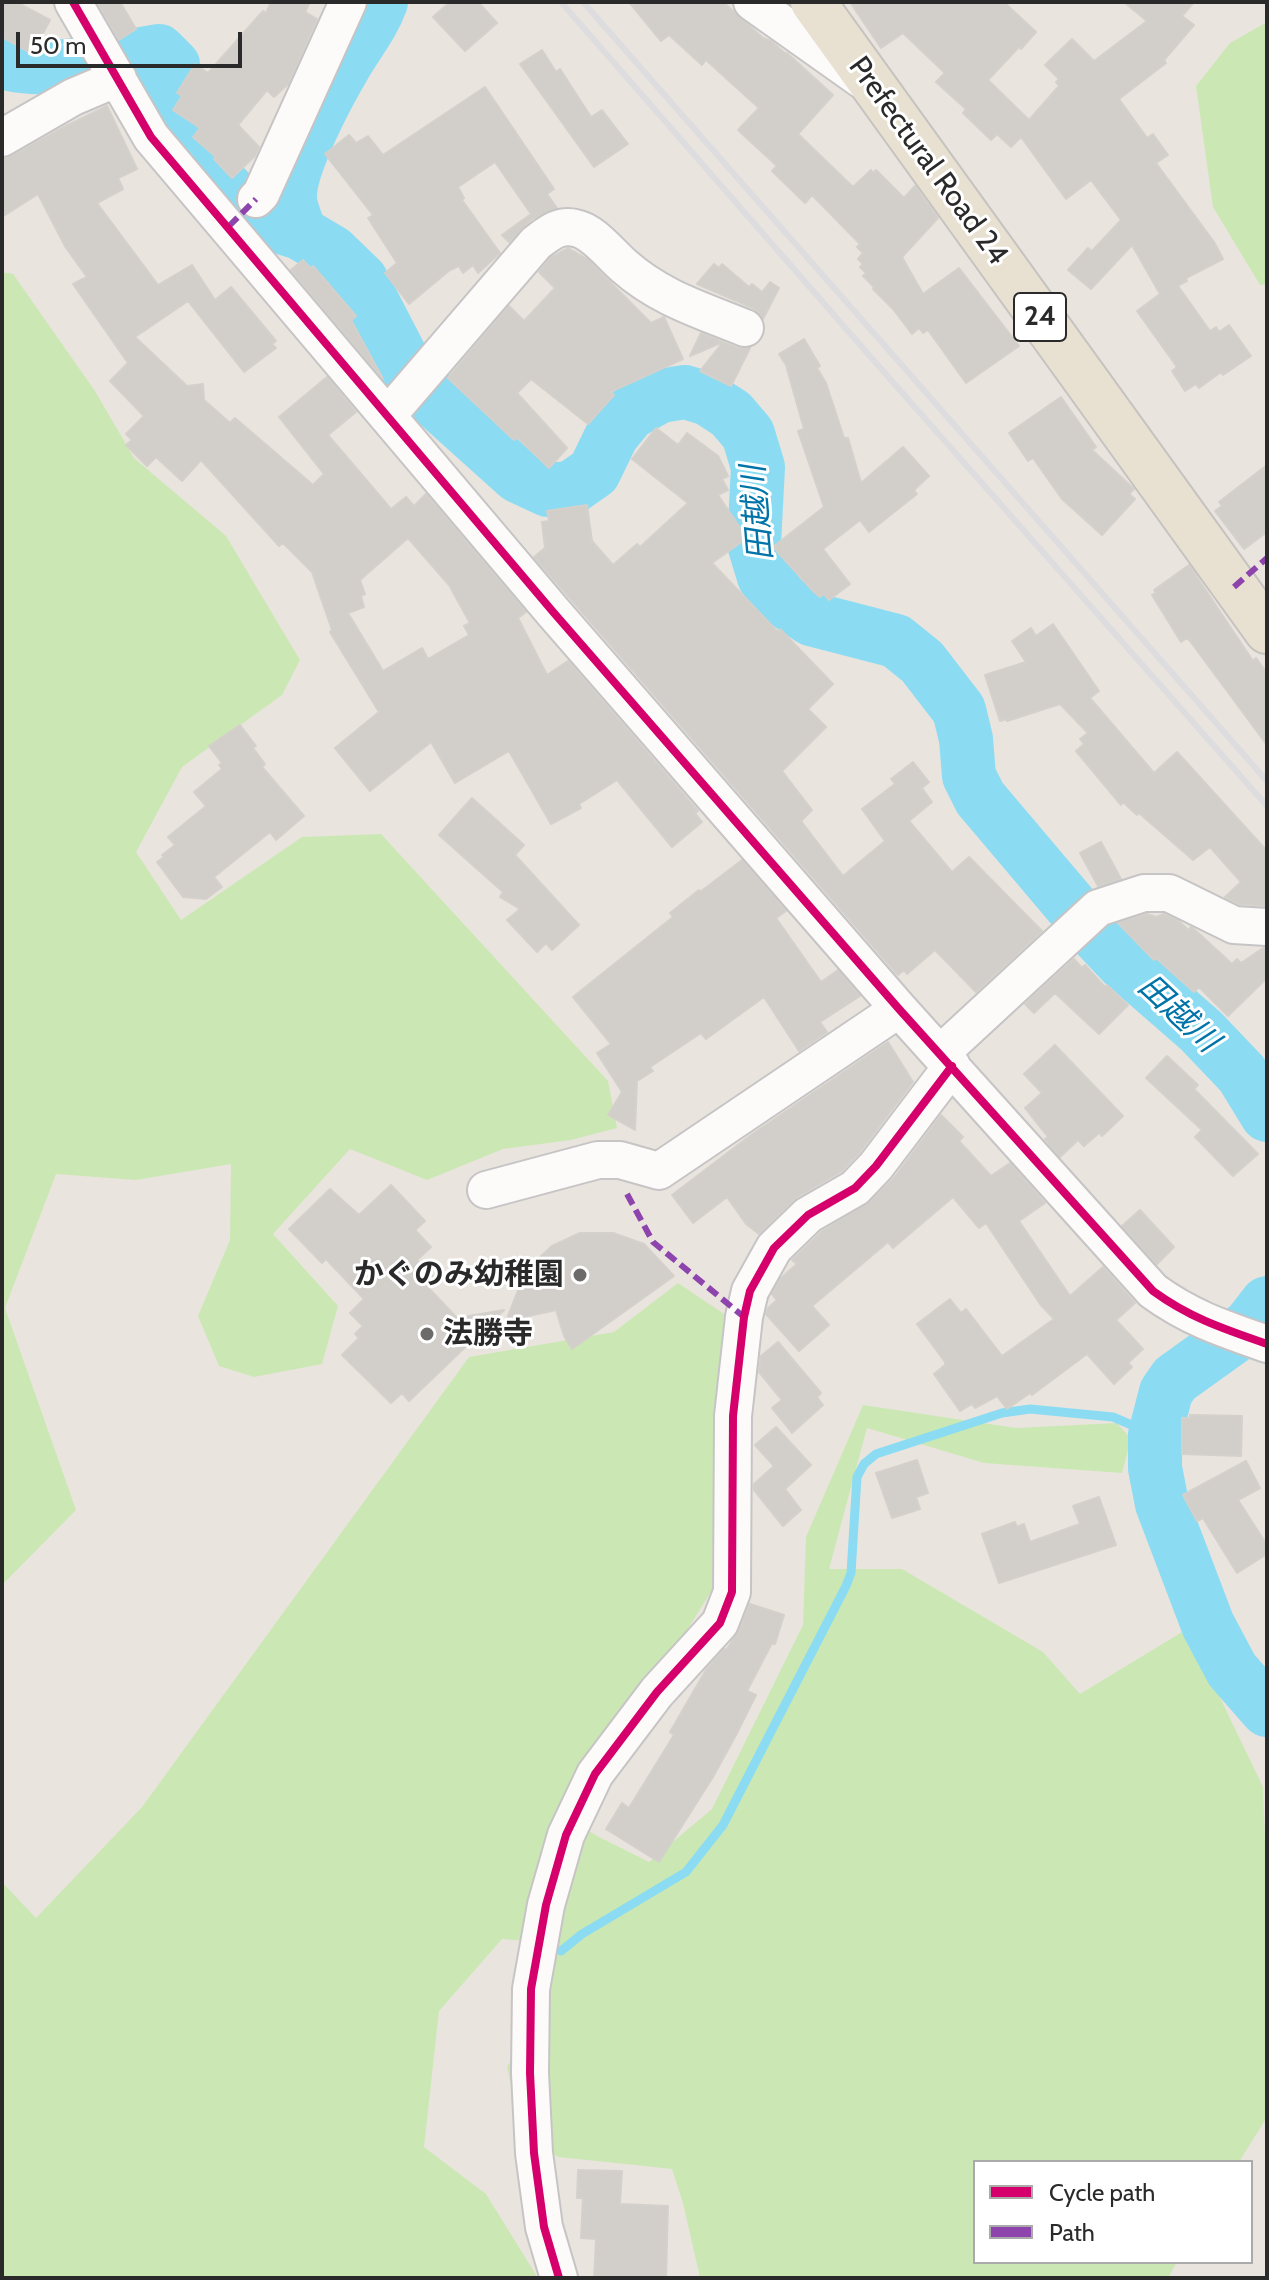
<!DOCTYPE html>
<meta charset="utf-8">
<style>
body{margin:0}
#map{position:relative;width:1269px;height:2280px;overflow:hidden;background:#eae4de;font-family:Cabin,sans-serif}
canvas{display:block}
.frame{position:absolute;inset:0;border:4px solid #2a2a2a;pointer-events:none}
.legend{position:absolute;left:973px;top:2160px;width:280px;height:104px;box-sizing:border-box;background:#fff;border:2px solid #aaa;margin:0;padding:10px 14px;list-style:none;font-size:24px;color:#2a2a2a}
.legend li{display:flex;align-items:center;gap:16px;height:40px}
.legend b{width:40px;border:2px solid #aaa}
.scale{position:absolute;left:16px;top:32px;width:226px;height:36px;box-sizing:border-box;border:4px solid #2a2a2a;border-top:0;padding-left:10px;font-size:24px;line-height:28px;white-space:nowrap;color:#2a2a2a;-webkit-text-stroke:6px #fff;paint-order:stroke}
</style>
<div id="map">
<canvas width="1269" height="2280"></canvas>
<div class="frame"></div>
<ul class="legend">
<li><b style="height:10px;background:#d6006c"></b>Cycle path</li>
<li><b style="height:10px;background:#8e44ad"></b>Path</li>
</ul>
<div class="scale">50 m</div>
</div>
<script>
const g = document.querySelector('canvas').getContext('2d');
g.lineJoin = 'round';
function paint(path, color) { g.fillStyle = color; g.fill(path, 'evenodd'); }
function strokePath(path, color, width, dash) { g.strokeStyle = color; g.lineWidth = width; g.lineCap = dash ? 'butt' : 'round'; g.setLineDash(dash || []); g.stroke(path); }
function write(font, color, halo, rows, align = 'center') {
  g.font = font + ' Cabin,"Noto Sans JP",sans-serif'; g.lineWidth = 6; g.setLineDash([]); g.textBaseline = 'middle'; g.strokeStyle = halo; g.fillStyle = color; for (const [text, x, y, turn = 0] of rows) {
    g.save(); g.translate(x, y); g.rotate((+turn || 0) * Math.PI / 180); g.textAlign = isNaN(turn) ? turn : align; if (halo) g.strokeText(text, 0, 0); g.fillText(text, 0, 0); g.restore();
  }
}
paint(new Path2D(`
 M1267,22V284L1260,285L1213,207L1196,86L1230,43Z
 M2,272L13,274L95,391L134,458L226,536L300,660L282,695L182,767L136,852L181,920L302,837L381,834L608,1081L617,1128L571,1140L503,1149L427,1180L350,1149L273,1234L338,1306L322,1364L254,1377L219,1366L198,1316L230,1240L231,1164L136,1180L56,1174L5,1308L76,1510L2,1585Z
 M678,1283L727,1316L715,1412L712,1590L659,1675L560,1812L597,1836L649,1862L712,1809L803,1625L806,1537L863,1405L1016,1428L1117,1423L1131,1439L1122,1473L984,1463L867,1428L829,1569H902L1043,1652L1080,1694L1187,1629L1263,1787L1267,1895V2117L1239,2162H975V2262H1177L1168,2278H700L683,2203L672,2169L559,2157L523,2141L507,2067L549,2000L543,1992L555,1943L502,1939L439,2011L424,2147L486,2194L538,2278H2V1882L36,1918L142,1807L469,1357L614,1332Z`), '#cbe8b4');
strokePath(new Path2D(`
 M561,1951L582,1934L686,1872L723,1825L846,1586L851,1573L857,1477L864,1464L876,1454L1002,1413L1030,1409L1113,1417L1155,1435`), '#8bdcf3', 9);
strokePath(new Path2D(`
 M2,62C47,76 113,58 159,51L173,65L161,119L255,219L300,233L332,252L361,280L406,367L439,405L518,476L548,490L571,488L594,472L612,435L630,413L660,396L685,392L708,399L731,414L748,434L758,467L754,544L764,577L783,600L811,619L896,641L922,662L959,710L966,739L969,776L980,798L1090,928L1123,963L1201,1031L1242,1074L1267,1115
 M300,233C297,222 290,209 290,198C289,165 329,91 347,61C359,41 373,24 381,2
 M1267,1303L1249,1326L1175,1379L1166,1392L1155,1435V1468L1162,1504L1208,1625L1232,1670L1267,1710`), '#8bdcf3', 54);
const building = new Path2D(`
 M2,2H16L50,20L32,54L2,37Z
 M97,2H120L136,29L119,40Z
 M271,2H310L305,12L317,19L288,84L274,97L267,90L238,125L259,147L255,156L232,178L214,159L216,157L193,137L200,128L173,110L182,96L177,93L195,64L208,73L263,11L266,13Z
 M450,2H478L497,23L465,51L433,17Z
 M629,2H723L763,38L771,41L786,54L787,53L833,95L798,134L853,187L871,170L873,173L876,170L904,198L915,186L938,218L902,257L923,294L959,268L1019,346L966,383L928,330L923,333L919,328L912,334L893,309L873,289L874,287L863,276L866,273L860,267L863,264L858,259L863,253L857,247L860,244L812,195L805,203L772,171L777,166L738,130L759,108L706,60L702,65L669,35L661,41Z
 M850,2H1000L1004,6L1006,4L1036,32L1021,49L1019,47L988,80L1029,120L1059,86L1056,82L1059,79L1045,65L1072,39L1094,61L1147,21L1124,2H1194L1182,16L1194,25L1164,60L1166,63L1119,99L1147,138L1153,134L1168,155L1156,163L1214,242L1223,259L1186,278L1187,281L1178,286L1210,331L1216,327L1219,332L1229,325L1251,356L1223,375L1221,372L1199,388L1196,384L1185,391L1172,371L1177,367L1137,311L1160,294L1132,245L1091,289L1068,270L1088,248L1092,251L1121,220L1091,180L1066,199L1021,137L1011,147L997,134L991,140L963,113L966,109L936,82L945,73L903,33L881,48Z
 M542,50L556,72L560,69L591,117L602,110L628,144L594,167L520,64Z
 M485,87L554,189L547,194L557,208L532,219L509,242L502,235L531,214L495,162L458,187L464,198L462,200L500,253L478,273L473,265L463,273L459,266L450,270L409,304L385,273L397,263L368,218L373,215L325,154L349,135L356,143L368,136L383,155Z
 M107,106L137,169L118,178L123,189L97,203L158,285L192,265L215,300L231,287L276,341L272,344L276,348L244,372L188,301L135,337L187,386L203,384L204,400L230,423L235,418L313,485L324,474L279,417L327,377L356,412L328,435L391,509L406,497L414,506L426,494L526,612L518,618L547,675L568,661L698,811L695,813L702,822L672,847L617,780L579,804L581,808L551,824L509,751L455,783L431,742L370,791L335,748L379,712L330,632L332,630L312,572L283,543L279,546L201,460L182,481L156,457L147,466L126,445L132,440L126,434L144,416L110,381L128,363L73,284L87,277L66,248L38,194L2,217V159L12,156L62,128ZM408,538L449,585L470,623L464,626L469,635L428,659L422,648L383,671L348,613L364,607L361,596L365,594L360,580Z
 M568,248L587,259L651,323L664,317L683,359L610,392L614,395L588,424L531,379L517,393L567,448L549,468L517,437L514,440L448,378L509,306L524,321L555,288L539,272L550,258Z
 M303,260L310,268L313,266L356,316L351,320L383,379L291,270Z
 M714,264L719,268L722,264L749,287L752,284L762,292L770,282L779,288L763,319L753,308L697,284Z
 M701,333L723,342L690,356Z
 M804,339L820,366L817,368L826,383L844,438H848L861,483L903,447L929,476L914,490L917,494L869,532L860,520L823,549L850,584L829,600L824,594L820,597L814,592L773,547L824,507L798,431L804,429L786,365L779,354Z
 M723,342L738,348H750L731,386L700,371Z
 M1061,397L1096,447L1092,450L1134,489L1129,494L1135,499L1102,535L1062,499L1033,458L1028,461L1009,433Z
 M656,428L678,445L687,433L718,456L728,476L722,479L728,490L718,495L747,538L712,563L778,632L780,629L833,684L808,709L826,727L782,771L812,810L801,821L843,876L885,841L862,809L895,784L891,779L913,762L929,782L922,788L932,802L909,821L952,872L969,857L1042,931L976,992L935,950L907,974L904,970L898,975L534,557L545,548L542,522L549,521L547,511L587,505L592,541L613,565L637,544L640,547L688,503L632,459Z
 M1267,465V532L1244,549L1215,511L1222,506L1219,502Z
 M1189,565L1253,661L1256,658L1267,673V745L1190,641L1187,638L1181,642L1152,595L1156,593L1154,590Z
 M1053,624L1099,691L1090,698L1154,773L1177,752L1267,851V906L1239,904L1225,897L1241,882L1210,847L1193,860L1139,813L1137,815L1123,802L1121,805L1076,751L1084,744L1080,739L1088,733L1060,704L1007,721L1006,719L1000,721L985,675L1026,662L1012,641L1031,628L1036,636Z
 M240,725L256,746L253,748L265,764L262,767L304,816L276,840L270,832L214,877L222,887L206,899L183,897L157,862L164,857L162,855L175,845L168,837L206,806L194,792L222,769L219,765L222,763L209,746Z
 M472,798L524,845L515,855L579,925L552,950L546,943L537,952L507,920L520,909L500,897L503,892L439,835Z
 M1101,842L1121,879L1098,886L1080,853Z
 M742,860L786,911L776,918L821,982L838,970L860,996L820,1022L827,1032L799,1051L764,997L706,1039L701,1033L650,1067L653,1071L637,1081L635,1130L608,1115L622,1092L597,1053L611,1044L573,997L673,917L670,913L699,890L700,892Z
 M1147,914L1156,917L1164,914L1179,921L1188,930L1191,927L1194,929L1232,964L1237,959L1241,963L1263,948H1267V978L1228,1016L1199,987L1194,992L1156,958L1154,960L1118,923Z
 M1074,959L1082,968L1085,965L1105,987L1107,985L1128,1005L1099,1034L1055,993L1034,1013L1025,1004Z
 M888,1042L913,1082L860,1152L842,1171L797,1197L759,1234L746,1224L727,1197L693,1223L672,1195L751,1135Z
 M1055,1045L1123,1116L1102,1136L1099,1133L1084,1146L1078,1140L1060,1157L1045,1139L1048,1137L1025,1108L1042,1093L1024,1074Z
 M1167,1056L1198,1085L1194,1089L1258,1154L1233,1176L1195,1137L1202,1130L1146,1078Z
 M941,1115L963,1137L959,1141L991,1176L1010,1163L1045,1203L1019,1221L1070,1296L1103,1267L1135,1303L1116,1320L1143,1349L1128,1363L1132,1367L1114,1384L1087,1354L1032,1395L1030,1393L1007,1409L997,1396L975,1408L972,1404L960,1411L934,1374L945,1365V1362L917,1324L950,1299L961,1313L966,1309L1002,1356L1054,1319L1040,1304L986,1223L979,1228L953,1197L893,1248L888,1242L812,1306L829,1325L799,1351L766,1314L768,1308L777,1300L772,1294L781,1278L797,1264L792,1260L821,1232L870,1202L893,1179Z
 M391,1185L425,1221L415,1230L431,1247L417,1260L433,1276L425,1284L457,1318L504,1310L409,1401L402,1393L391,1403L342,1355L359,1338L355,1334L363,1326L350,1313L364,1299L326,1259L322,1263L289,1229L330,1189L359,1215Z
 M1140,1210L1174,1247L1157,1264L1122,1226Z
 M580,1233H613L644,1244L674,1276L572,1349L564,1336L556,1310L506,1321L526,1270L552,1246Z
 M778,1342L821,1393L817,1397L823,1405L792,1433L772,1408L782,1400L759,1372L761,1356Z
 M1190,1415L1242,1416L1241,1456L1182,1454V1418H1190Z
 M776,1427L811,1465L785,1489L801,1510L783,1526L754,1490V1484L774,1466L755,1445Z
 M917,1460L928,1493L916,1497L920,1509L892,1518L876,1473Z
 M1246,1461L1260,1488L1238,1500L1267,1545V1554L1237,1573L1203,1518L1197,1521L1183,1495Z
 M1099,1497L1116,1545L999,1583L982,1534L1015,1522L1017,1527L1024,1524L1030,1542L1080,1524L1073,1506Z
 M750,1604L784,1615L775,1644L772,1643L747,1691L756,1695L736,1735L713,1777L659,1862L606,1829L622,1803L629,1808L674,1735L670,1732L706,1670L724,1649L726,1650L739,1631Z
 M578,2170L622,2171L620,2204L668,2206L666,2278H594L596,2239L581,2238L583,2198H577Z`);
paint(building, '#d2ceca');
strokePath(building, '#d4d0cb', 2);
const street = new Path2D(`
 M73,2L151,137L554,613L899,1009L1153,1291C1190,1318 1224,1329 1267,1344
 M752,2L862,80
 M2,138L73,97L118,78
 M256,199L261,194L348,2
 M388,415L536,243C548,234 559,224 575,228C593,231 610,254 624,266C660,298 701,310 745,328
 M940,1054L1098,908L1144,893H1169L1234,925L1267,927
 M486,1190L598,1160H620L659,1171L899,1009
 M559,2278L544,2227L534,2153L530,2073L531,1989L546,1905L566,1835L595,1774L657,1692L720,1623L732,1592L733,1416L744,1317L750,1291L774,1248L808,1215L855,1188L876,1166L952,1066`);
const primary = new Path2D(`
 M813,2L1267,631`);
strokePath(street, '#c6c4c5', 40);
strokePath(primary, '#c5c3c0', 48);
strokePath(street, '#fcfbfa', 36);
strokePath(primary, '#e8e1d1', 44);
strokePath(new Path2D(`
 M561,2L868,354L1267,806
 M583,2L1267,781`), '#dddcde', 6);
strokePath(new Path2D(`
 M229,226L256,199
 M1234,587L1267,558
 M627,1194L653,1242L744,1317`), '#8e44ad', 6, [12, 6]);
strokePath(new Path2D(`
 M73,2L151,137L554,613L899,1009L1153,1291C1190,1318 1224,1329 1267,1344
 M559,2278L544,2227L534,2153L530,2073L531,1989L546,1905L566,1835L595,1774L657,1692L720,1623L732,1592L733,1416L744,1317L750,1291L774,1248L808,1215L855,1188L876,1166L952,1066`), '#d6006c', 8);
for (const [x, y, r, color] of [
 [580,1275,8,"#6d6b69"],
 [427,1334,8,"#6d6b69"]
]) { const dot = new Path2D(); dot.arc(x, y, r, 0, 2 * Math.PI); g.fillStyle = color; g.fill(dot); strokePath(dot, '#fff', 3); }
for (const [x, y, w] of [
 [1040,317,52]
]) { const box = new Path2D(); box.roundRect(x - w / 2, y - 24, w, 48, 6); g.fillStyle = '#fff'; g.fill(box); strokePath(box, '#2a2a2a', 2); }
write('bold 28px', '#2a2a2a', null, [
 ["24",1040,317]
]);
write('30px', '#2a2a2a', '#fff', [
 ["Prefectural Road 24",928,161,54]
]);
write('bold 30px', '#2a2a2a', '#fff', [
 ["かぐのみ幼稚園",564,1275],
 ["法勝寺",443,1334,"left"]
], 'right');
write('italic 32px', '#0074a8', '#fff', [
 ["田越川",758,513,-95],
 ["田越川",1178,1014,43]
]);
</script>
